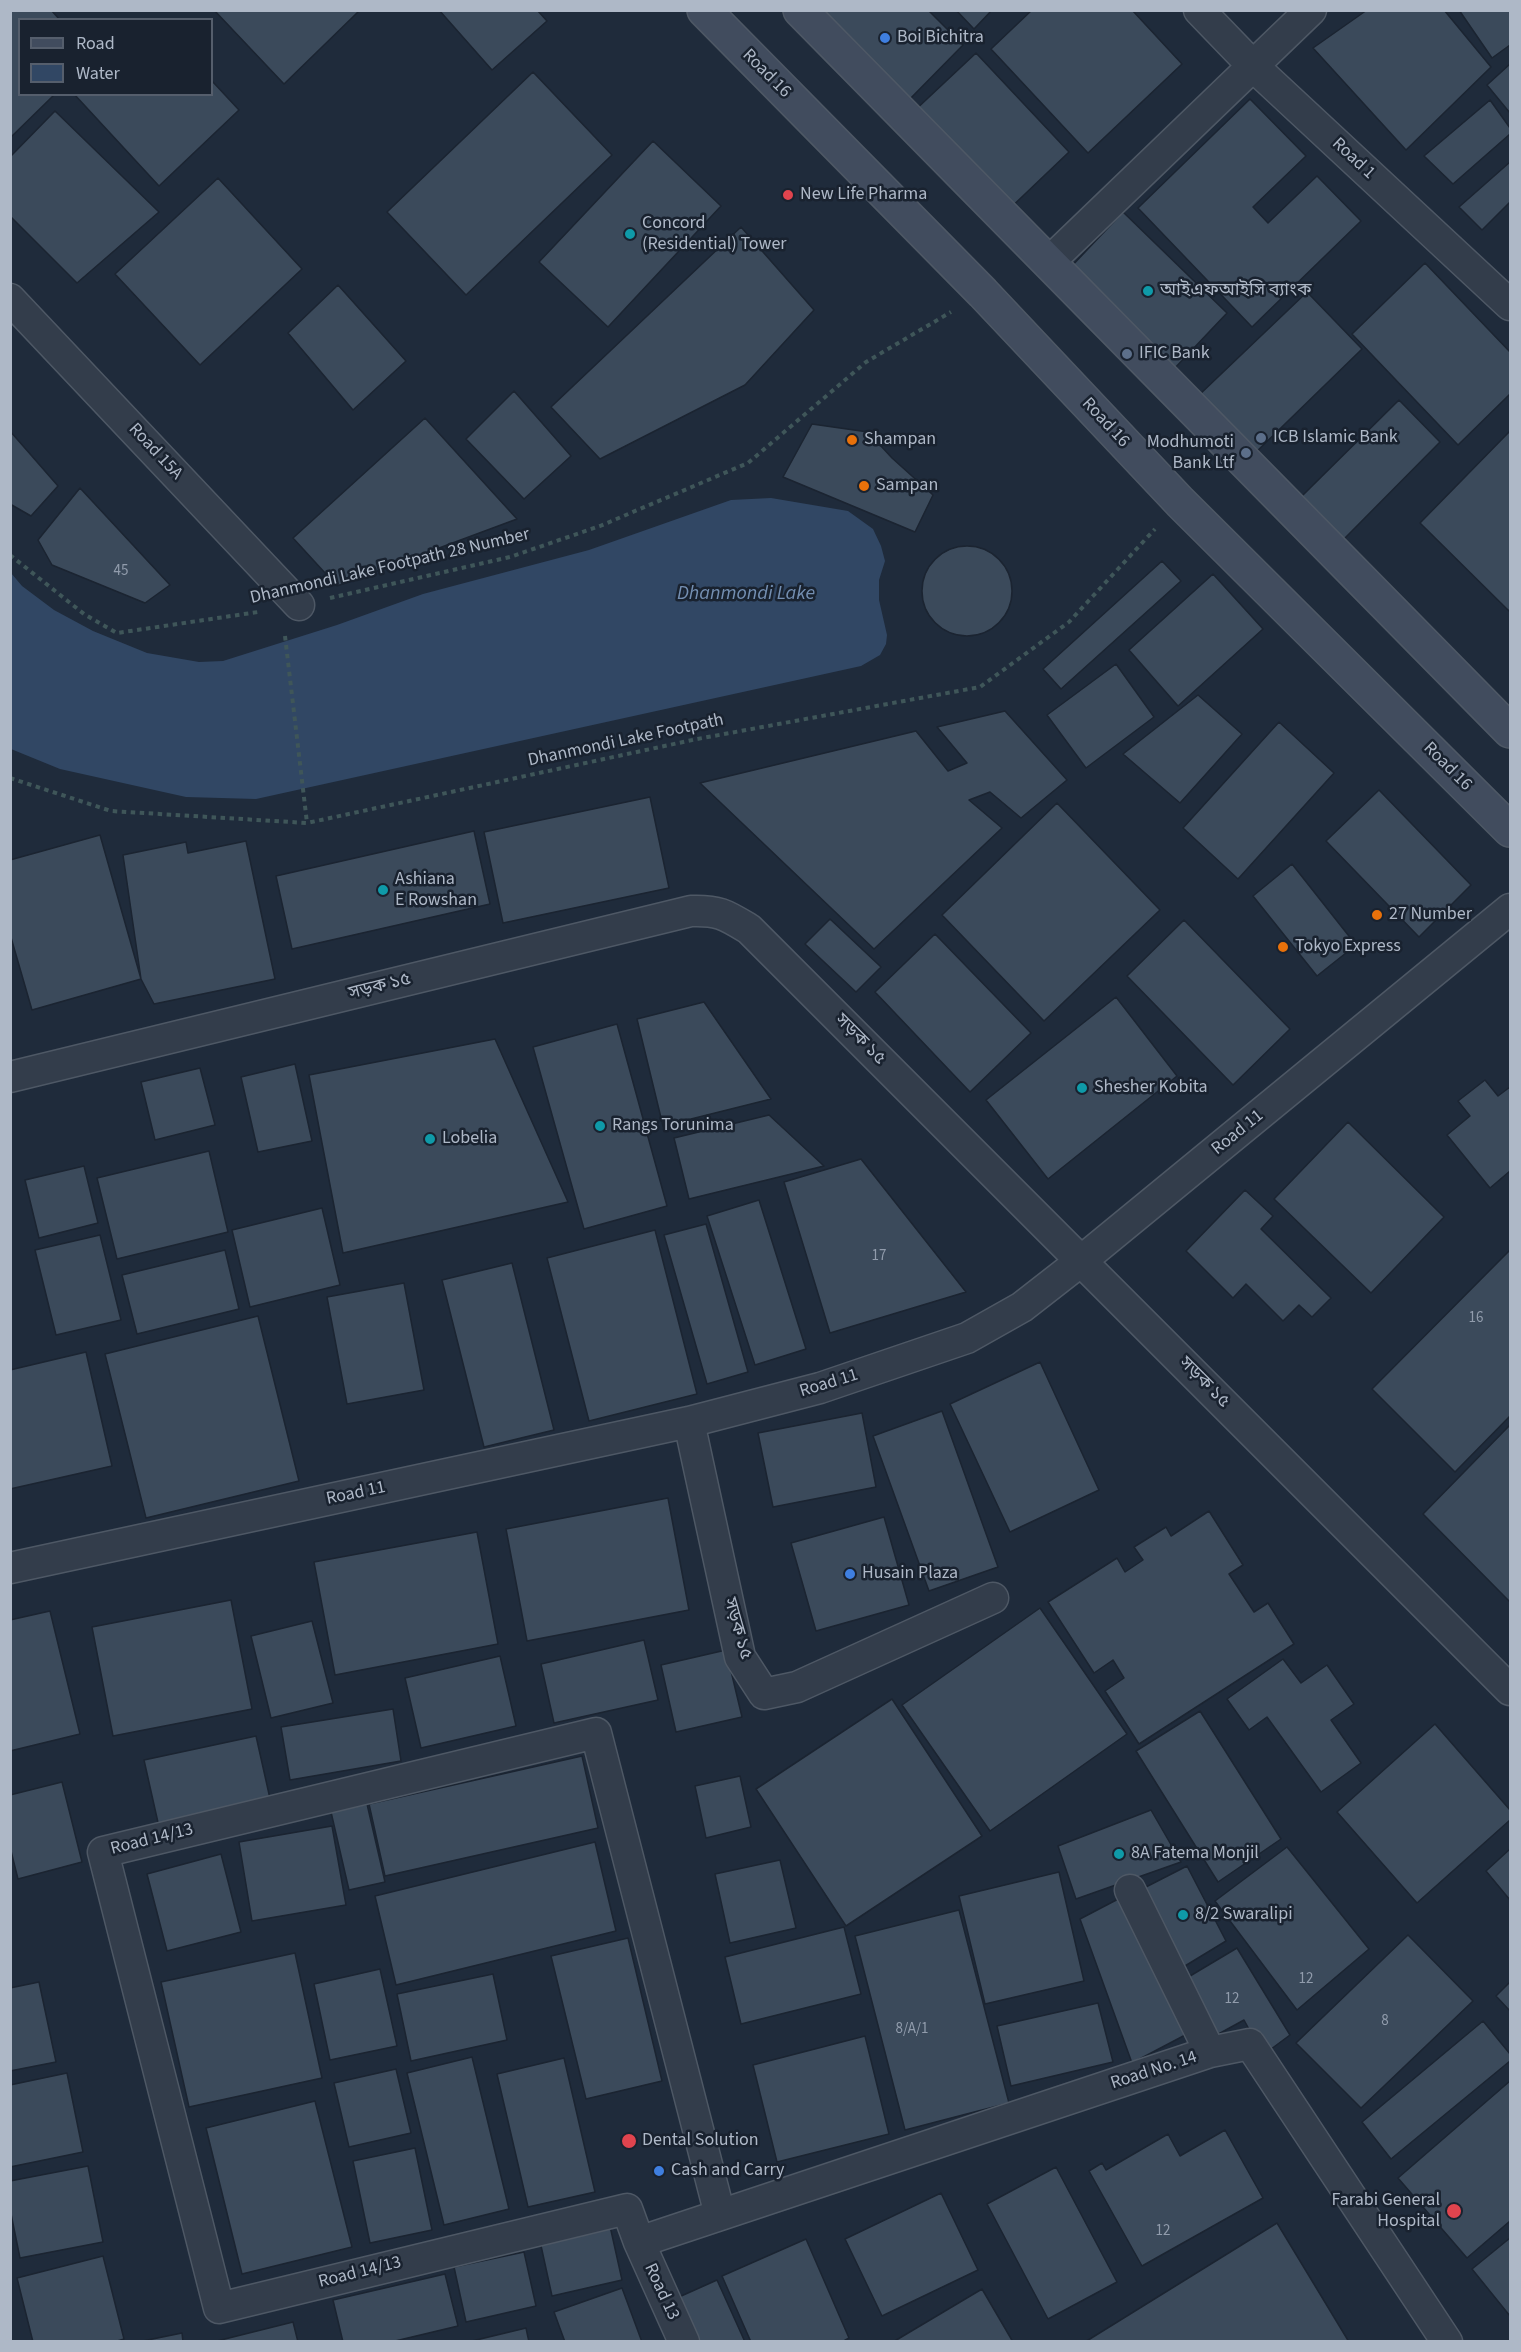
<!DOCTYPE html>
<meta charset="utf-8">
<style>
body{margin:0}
#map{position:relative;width:1521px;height:2352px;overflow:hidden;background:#1f2b3b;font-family:"Source Sans 3",sans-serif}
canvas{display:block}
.frame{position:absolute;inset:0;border:12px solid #aeb8c7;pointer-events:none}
.legend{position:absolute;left:18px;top:18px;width:195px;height:78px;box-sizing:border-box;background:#19222f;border:2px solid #555e6c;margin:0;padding:8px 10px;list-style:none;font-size:18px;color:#aeb8c7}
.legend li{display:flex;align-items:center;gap:12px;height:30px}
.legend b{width:30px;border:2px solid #555e6c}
</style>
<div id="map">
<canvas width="1521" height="2352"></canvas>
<div class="frame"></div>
<ul class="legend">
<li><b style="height:8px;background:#414c5e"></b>Road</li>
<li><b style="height:16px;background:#314764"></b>Water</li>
</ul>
</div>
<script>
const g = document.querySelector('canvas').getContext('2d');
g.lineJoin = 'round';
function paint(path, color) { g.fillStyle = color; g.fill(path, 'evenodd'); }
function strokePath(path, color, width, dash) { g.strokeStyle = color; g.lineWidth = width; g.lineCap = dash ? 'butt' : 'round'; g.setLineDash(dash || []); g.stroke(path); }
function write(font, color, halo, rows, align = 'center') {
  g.font = font + ' "Source Sans 3","Noto Sans Bengali",sans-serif'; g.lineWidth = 5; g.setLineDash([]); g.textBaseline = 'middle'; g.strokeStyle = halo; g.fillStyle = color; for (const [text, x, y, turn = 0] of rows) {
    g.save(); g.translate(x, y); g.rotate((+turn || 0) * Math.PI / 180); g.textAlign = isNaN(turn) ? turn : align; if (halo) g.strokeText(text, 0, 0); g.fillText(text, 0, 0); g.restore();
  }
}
paint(new Path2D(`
 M771,498L848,511L873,529L881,546L885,561L879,580V600L887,635L886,644L880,655L861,666L256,799L186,797L60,769L11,749V573L22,586L54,610L93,631L147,653L199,662L223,661L337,625L423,594L589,550L731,500Z`), '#314764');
const building = new Path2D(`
 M10,10H51L60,20H20V94H55L10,138Z
 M214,10H360L284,84Z
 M439,10H537L547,21L492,70Z
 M805,10H928L963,45L902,107Z
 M956,10H992L974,29Z
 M1032,10H1132L1182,64L1088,153L991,49Z
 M1367,10H1444L1491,67L1406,150L1313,48Z
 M1459,10H1510V45L1492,58Z
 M976,53L1069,152L1004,214L911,114Z
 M1510,64V113L1487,85Z
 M533,72L612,155L466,295L387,212Z
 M212,81L239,110L159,186L74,94H212Z
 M1250,99L1306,156L1253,207L1268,223L1317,176L1361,221L1252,327L1138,208Z
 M1490,100L1510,128V134L1453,184L1424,156Z
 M55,111L159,212L77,283L10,216V157Z
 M653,141L721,206L608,327L539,262Z
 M1510,162V202L1482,230L1459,207Z
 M218,178L302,269L200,365L115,274Z
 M1123,212L1227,313L1172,371L1068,270Z
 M741,227L814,310L745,385L600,459L551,407Z
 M1425,263L1510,352V394L1458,445L1352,334Z
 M338,285L406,361L353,410L288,333Z
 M1307,292L1362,349L1252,456L1196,398Z
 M514,391L571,456L524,499L466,439Z
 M1399,400L1440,442L1344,539L1302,496Z
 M425,418L517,519L337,586L293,538Z
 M812,424L868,432L892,458L933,495L915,532L783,477Z
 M10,431L58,486L31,516L10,504Z
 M1510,431V609L1509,611L1420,523Z
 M80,488L170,585L145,603L52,565L38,540Z
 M922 591a45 45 0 1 1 90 0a45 45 0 1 1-90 0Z
 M1162,561L1181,581L1061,689L1043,669Z
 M1213,574L1263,629L1178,706L1129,650Z
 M1116,664L1154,717L1086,768L1047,715Z
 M1198,695L1242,734L1180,803L1123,754Z
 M1005,711L1067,780L1021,818L990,792L969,800L1002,828L874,949L700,783L916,731L948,771L967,763L937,727Z
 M1279,722L1334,773L1238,879L1183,828Z
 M1379,790L1471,885L1419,937L1326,841Z
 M650,797L669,888L503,923L484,832Z
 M1057,803L1160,910L1044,1021L942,915Z
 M474,831L490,904L292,949L276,876Z
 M100,835L141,979L32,1010L10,934V860Z
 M246,841L275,979L154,1004L141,979L123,855L186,842L188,853Z
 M1292,864L1356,945L1317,976L1253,896Z
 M830,919L881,967L856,992L805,944Z
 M1184,920L1290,1029L1233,1085L1127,976Z
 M935,934L1031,1033L970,1092L875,992Z
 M1116,997L1177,1076L1048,1179L986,1100Z
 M704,1002L771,1099L663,1126L637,1019Z
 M617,1024L667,1206L584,1229L533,1047Z
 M495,1039L568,1202L343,1253L309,1075Z
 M295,1064L312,1141L258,1152L241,1077Z
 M200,1068L215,1125L155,1140L141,1082Z
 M1485,1080L1498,1096L1510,1087V1171L1490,1188L1447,1135L1470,1116L1458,1101Z
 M769,1115L824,1166L689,1199L674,1138Z
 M1348,1122L1444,1217L1371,1293L1274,1199Z
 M209,1151L228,1232L117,1259L97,1178Z
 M861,1159L966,1292L830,1333L784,1182Z
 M84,1166L98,1223L39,1238L25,1180Z
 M1245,1190L1273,1216L1261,1229L1331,1298L1312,1317L1299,1305L1283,1321L1246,1284L1233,1298L1186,1251Z
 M759,1200L806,1349L755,1365L707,1216Z
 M322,1208L340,1285L250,1307L232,1230Z
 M706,1224L748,1372L707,1384L664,1235Z
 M655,1230L697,1394L589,1421L547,1258Z
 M100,1235L121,1320L56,1335L35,1250Z
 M225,1250L239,1309L137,1334L122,1275Z
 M1510,1250V1416L1455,1472L1372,1389Z
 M512,1263L554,1430L484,1447L442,1280Z
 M404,1283L424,1390L347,1404L327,1297Z
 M258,1316L299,1481L146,1518L105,1354Z
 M86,1352L112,1466L10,1489V1370Z
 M1040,1362L1099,1490L1010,1532L950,1404Z
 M942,1411L998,1567L929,1591L873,1436Z
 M862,1413L876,1487L773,1507L758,1433Z
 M1510,1425V1602L1423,1514Z
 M668,1498L689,1610L527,1641L506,1529Z
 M1209,1511L1243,1565L1229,1574L1254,1612L1268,1603L1294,1644L1139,1744L1105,1691L1124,1678L1113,1660L1094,1673L1048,1602L1117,1558L1125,1572L1143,1560L1134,1547L1166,1527L1171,1536Z
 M884,1517L909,1605L816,1631L791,1543Z
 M477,1532L498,1644L335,1675L314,1562Z
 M231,1600L252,1709L113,1736L92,1627Z
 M1040,1608L1127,1734L990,1831L902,1705Z
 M50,1611L80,1734L10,1751V1620Z
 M312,1621L333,1703L271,1718L251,1636Z
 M644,1640L658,1700L554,1723L541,1664Z
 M726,1650L742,1717L676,1732L661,1665Z
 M500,1656L516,1726L421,1748L405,1678Z
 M1283,1659L1301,1683L1327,1665L1354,1704L1331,1720L1361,1763L1321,1792L1267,1717L1249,1730L1227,1699Z
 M892,1699L982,1836L846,1926L756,1789Z
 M393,1709L401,1761L290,1780L281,1727Z
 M1200,1711L1281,1839L1218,1882L1136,1751Z
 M1435,1724L1510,1810V1820L1417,1903L1337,1812Z
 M256,1736L271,1803L159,1827L144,1760Z
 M582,1756L598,1828L385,1876L369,1804Z
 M740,1776L751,1827L706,1838L695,1786Z
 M62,1782L82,1862L18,1879L10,1847V1795Z
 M367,1804L385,1882L349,1890L331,1812Z
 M1151,1810L1181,1862L1076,1899L1058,1846Z
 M332,1826L346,1905L252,1921L239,1842Z
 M595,1842L616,1931L396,1985L375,1896Z
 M1287,1847L1369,1949L1297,2010L1215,1901Z
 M1510,1849V1900L1486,1871Z
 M221,1854L241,1932L167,1951L147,1874Z
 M780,1860L796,1928L730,1943L715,1874Z
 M1187,1866L1226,1941L1180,1969L1142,1889Z
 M1059,1872L1084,1981L985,2004L959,1896Z
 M1122,1897L1189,2033L1132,2063L1080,1919Z
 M959,1910L1009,2103L905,2130L855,1936Z
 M844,1927L861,1994L741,2024L725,1957Z
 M1408,1935L1473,2001L1361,2108L1296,2043Z
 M628,1938L662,2081L586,2099L551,1956Z
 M1237,1948L1290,2035L1263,2055L1244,2020L1213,2037L1185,1979Z
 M295,1953L322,2078L189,2107L161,1982Z
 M380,1969L397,2046L330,2060L314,1984Z
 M493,1974L507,2040L411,2061L397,1994Z
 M39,1982L56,2062L10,2071V1988Z
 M1510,1982V2011L1496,1996Z
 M1098,2003L1113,2062L1011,2086L997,2026Z
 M1483,2021L1510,2054V2061L1391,2159L1362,2122Z
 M865,2036L889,2134L777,2162L753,2065Z
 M472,2057L509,2209L444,2225L407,2073Z
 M564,2058L595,2192L528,2207L497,2074Z
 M396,2069L411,2133L349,2147L334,2083Z
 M67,2073L83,2152L10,2167V2085Z
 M1510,2081V2221L1467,2258L1398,2178Z
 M315,2101L352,2247L242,2274L206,2128Z
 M1225,2130L1263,2198L1142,2266L1089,2171L1102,2163L1106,2170L1168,2134L1180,2156Z
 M415,2148L432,2230L370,2243L353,2161Z
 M88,2166L103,2242L20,2258L10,2209V2181Z
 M1056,2167L1117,2282L1048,2319L987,2204Z
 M941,2193L978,2270L882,2316L845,2239Z
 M1277,2223L1349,2342H1085Z
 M610,2226L622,2280L552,2296L540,2241Z
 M1510,2238V2316L1472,2269Z
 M806,2239L849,2338L842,2342H751L722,2276Z
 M524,2252L536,2306L466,2322L454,2267Z
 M103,2256L124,2339L114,2342H33L17,2278Z
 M445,2274L458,2326L391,2342H343L333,2300Z
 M717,2280L745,2342H699L679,2297Z
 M622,2288L642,2342H565L554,2312Z
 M982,2289L1013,2342H893Z
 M293,2322L298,2342H213Z
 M526,2328L529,2342H468Z
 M182,2333L183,2342H138Z`);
paint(building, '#3b4a5b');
strokePath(building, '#1b2431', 1.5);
const minor = new Path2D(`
 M1199,10L1253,66L1510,305
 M1048,263L1311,10
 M10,299L299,605
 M10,1077L691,911C719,910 726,915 749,929L1510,1690
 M689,1422L740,1657L764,1694L797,1687L993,1598
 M10,1568L689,1422L820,1388L967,1338L1022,1307L1081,1261L1510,909
 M1130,1890L1210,2052
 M720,2215L596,1733L103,1852L219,2308L627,2209L639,2242L1210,2052L1250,2044L1447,2342
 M639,2242L684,2342`);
const secondary = new Path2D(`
 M704,10L983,293L1180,502L1510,830
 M800,10L1510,731`);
strokePath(minor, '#4e5865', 33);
strokePath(secondary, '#4e5865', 36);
strokePath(new Path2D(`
 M10,555L84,614L117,633L258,612
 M330,598L510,557L600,526L748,463L866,362L951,312
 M285,636L307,823
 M10,778L111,811L307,823L697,739L980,687L1069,622L1155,529`), '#3f5659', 4, [4.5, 4.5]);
strokePath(minor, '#333d4b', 30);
strokePath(secondary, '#414c5e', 33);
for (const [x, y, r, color] of [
 [885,38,6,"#3f7fe0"],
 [788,195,6,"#e0444e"],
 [630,234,6,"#0f9aa8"],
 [1148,291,6,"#0f9aa8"],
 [1127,354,6,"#5c6f8a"],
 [1261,438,6,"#5c6f8a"],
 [852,440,6,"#e8710a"],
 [1246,453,6,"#5c6f8a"],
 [864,486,6,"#e8710a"],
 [383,890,6,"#0f9aa8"],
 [1377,915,6,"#e8710a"],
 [1283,947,6,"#e8710a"],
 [1082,1088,6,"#0f9aa8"],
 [600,1126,6,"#0f9aa8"],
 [430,1139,6,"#0f9aa8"],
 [850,1574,6,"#3f7fe0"],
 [1119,1854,6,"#0f9aa8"],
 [1183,1915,6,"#0f9aa8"],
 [629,2141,8,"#e0444e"],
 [659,2171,6,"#3f7fe0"],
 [1454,2211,8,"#e0444e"]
]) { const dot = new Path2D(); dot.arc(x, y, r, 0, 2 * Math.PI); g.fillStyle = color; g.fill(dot); strokePath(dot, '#19222f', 2); }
write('15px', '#919cac', null, [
 ["45",121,572],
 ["17",879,1257],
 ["16",1476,1319],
 ["12",1306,1980],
 ["12",1232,2000],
 ["8",1385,2022],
 ["8/A/1",912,2030],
 ["12",1163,2232]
]);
write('18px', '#aeb8c7', '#19222f', [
 ["Boi Bichitra",897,38],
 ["New Life Pharma",800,195],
 ["Concord",642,224],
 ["(Residential) Tower",642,245],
 ["আইএফআইসি ব্যাংক",1160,291],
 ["IFIC Bank",1139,354],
 ["ICB Islamic Bank",1273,438],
 ["Shampan",864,440],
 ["Modhumoti",1234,443,"right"],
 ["Bank Ltf",1234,464,"right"],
 ["Sampan",876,486],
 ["Ashiana",395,880],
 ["E Rowshan",395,901],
 ["27 Number",1389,915],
 ["Tokyo Express",1295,947],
 ["Shesher Kobita",1094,1088],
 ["Rangs Torunima",612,1126],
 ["Lobelia",442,1139],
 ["Husain Plaza",862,1574],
 ["8A Fatema Monjil",1131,1854],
 ["8/2 Swaralipi",1195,1915],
 ["Dental Solution",642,2141],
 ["Cash and Carry",671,2171],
 ["Farabi General",1440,2201,"right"],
 ["Hospital",1440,2222,"right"]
], 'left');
write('18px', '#aeb8c7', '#19222f', [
 ["Road 16",766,74,45],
 ["Road 1",1353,159,43],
 ["Road 16",1105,423,47],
 ["Road 15A",155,452,47],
 ["Dhanmondi Lake Footpath 28 Number",390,567,-13],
 ["Dhanmondi Lake Footpath",626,741,-12],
 ["Road 16",1447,767,45],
 ["সড়ক ১৫",380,987,-14],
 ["সড়ক ১৫",860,1040,45],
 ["Road 11",1238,1133,-39],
 ["সড়ক ১৫",1204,1383,45],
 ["Road 11",829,1384,-17],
 ["Road 11",356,1494,-12],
 ["সড়ক ১৫",737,1629,74],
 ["Road 14/13",152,1840,-14],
 ["Road No. 14",1154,2071,-18],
 ["Road 14/13",360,2273,-14],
 ["Road 13",661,2292,65]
]);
write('italic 20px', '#748fb2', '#19222f', [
 ["Dhanmondi Lake",746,595]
]);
</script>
